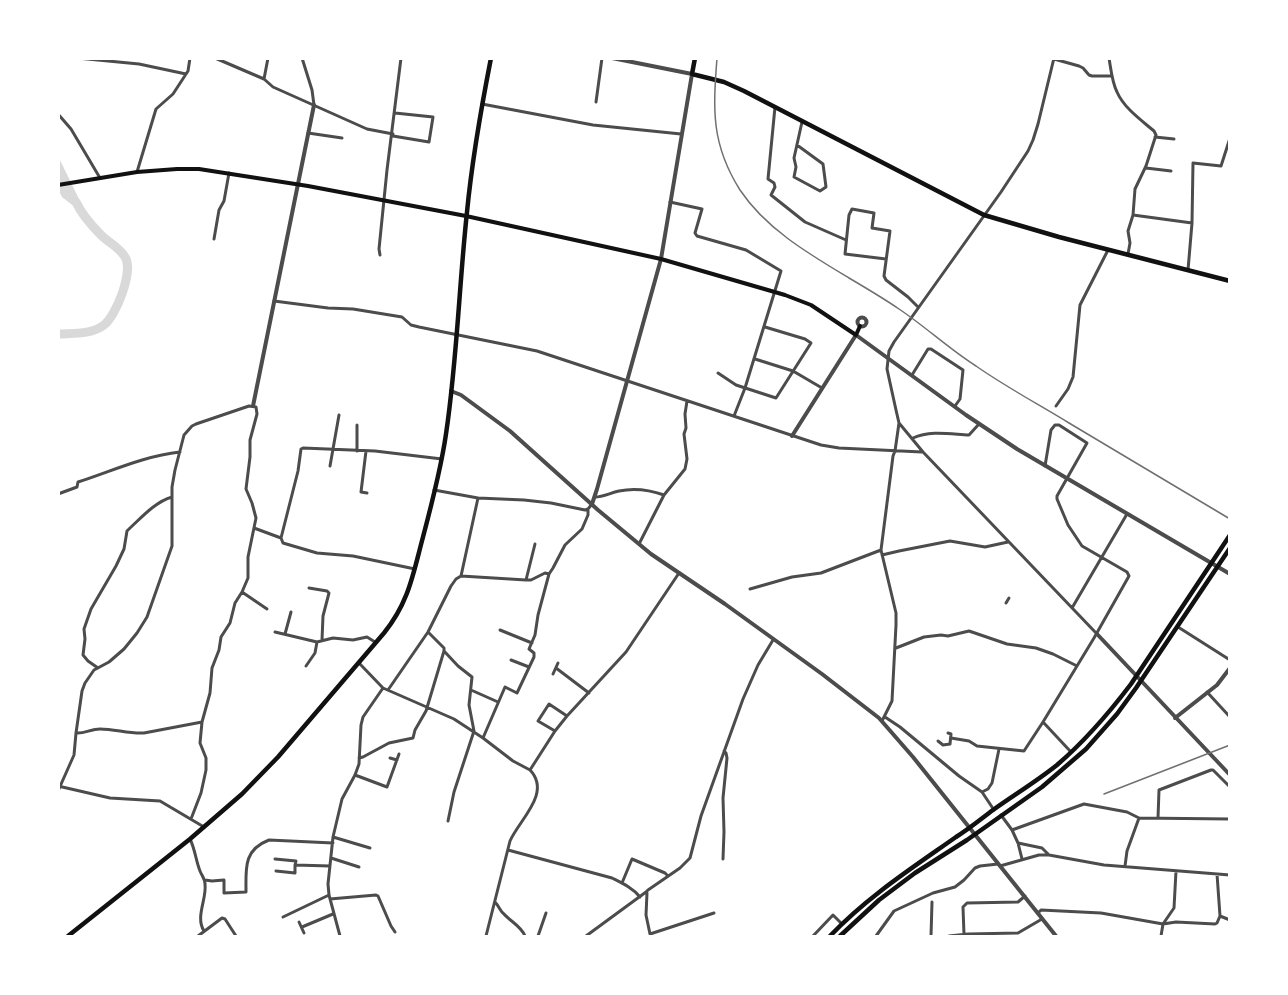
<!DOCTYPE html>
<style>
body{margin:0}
#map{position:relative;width:1288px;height:995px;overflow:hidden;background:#fff;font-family:Literata,serif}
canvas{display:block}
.frame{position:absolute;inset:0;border:60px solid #fff;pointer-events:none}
</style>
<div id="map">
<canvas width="1288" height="995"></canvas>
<div class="frame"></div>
</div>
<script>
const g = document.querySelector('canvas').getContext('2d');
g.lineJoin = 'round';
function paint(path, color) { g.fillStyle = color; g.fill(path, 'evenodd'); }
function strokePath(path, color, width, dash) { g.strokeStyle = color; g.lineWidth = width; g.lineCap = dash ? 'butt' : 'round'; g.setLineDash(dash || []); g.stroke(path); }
paint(new Path2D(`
 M58,156L79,199L85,215L62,197L59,191Z`), '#d9d9d9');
strokePath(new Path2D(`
 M58,334C73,333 91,335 104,325C116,316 134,271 125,257C119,247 109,243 101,235C91,225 82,215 76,202`), '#d9d9d9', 9);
strokePath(new Path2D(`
 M77,58L139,64L186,74
 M215,58L264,79
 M268,58L264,79L273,87L367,129L393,134
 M302,58L312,90L314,105
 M1054,58L1038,124L1033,140L1028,151L1001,192L894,342L889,351L887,369L896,410L899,423L923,452L1097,634
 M1109,58C1111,70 1112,82 1117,92C1124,108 1141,120 1154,131L1156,135L1146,166L1135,189L1133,215L1128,231L1130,243L1128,254
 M1054,59L1079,66L1083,68L1089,75L1092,76H1112
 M596,102L602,58
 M482,104L593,125L681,134
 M775,107L768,179L774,183L775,187L771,195L805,222L846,240
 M58,114L71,129L100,178
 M308,133L342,138
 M393,136L429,142L433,117L395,113
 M1155,137L1174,139
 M797,145L823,164L826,187L820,191L794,177L796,167L794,158L802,122
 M1146,168L1171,171
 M137,172L156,109L173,94L188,71L190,58
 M670,202L702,209L695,233L697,236L746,250L781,271L745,388L734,416
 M1133,215L1192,223
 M214,239L219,210L224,201L229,173
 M380,255L379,249L387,170L401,58
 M886,259L845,254L849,215L852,209L874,213L872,228L890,231L884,276L886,280L908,297L918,307
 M1188,270L1192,223L1193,163L1221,166L1230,138
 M274,301L328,308L353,309L402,317L411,325L419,327L537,351L821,445L839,448L922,452
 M755,359L793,371L822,388
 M718,373L736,385L776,398L811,343L805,339L765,327
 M912,375L928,349H931L963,370L960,399L955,406
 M1056,406L1068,389L1073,377L1080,305L1108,250
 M913,438C930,430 950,434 969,435L979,424
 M357,451V425
 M366,451L361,492L367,493
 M330,466L339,415
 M1045,466L1051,430L1055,425H1059L1087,443L1057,496V499L1068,525L1082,546L1127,572L1129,576L1094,638L1043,722L1071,752
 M434,490L478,498L524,500L551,503L585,510L588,509L592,504
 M58,494L77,487L78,482C112,471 144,456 180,452
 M595,497C603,497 610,493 619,491C633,488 650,490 664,495
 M254,528L281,538L298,471L301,449L303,448L375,451L442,459
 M281,538L283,543L317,553L353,556L415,569
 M639,544L664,495L685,469L687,459L684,434L686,428L685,414L687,401
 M882,555L899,551L950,541L985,547L1008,542
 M461,576L478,498
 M526,580L535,544
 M309,588L327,591L329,593L323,616L322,640
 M750,589L792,577L821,573L881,550
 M242,592L267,609
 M1006,603L1009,598
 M1072,608L1127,514
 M1178,627L1230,660
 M500,630L532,643
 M275,632L317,642
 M285,634L291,612
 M896,648L924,637L941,635L948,636L969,631L1007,644L1036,648L1053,654L1077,666
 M444,651L458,666L472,677L469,705L474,731L454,792L448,821
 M511,660L529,667
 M359,663L383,688L454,719L483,738L513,761L530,770
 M306,666L315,653L317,642L333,638L353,640L367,637L375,642
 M98,668L88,661L83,655L85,639L84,629L91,609L116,566L124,549L127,531L130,528C142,517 155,502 172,497
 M556,668L589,693
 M553,674L558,663
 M388,690L428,632L451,586L456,579L461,576L526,580H531L545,573L549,574
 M471,690L498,702
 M1207,692L1230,717
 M885,717L900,727L959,776L982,792L994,810
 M882,721L892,701L896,625V613L881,550L893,456L895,451L899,423
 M555,731L538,721L549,704L567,716
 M76,733C84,734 91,729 100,729C115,729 129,734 144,733L202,722
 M483,738L505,687L517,693L534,657V653L529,649L535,635L538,615L549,574L553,568L565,545L582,529L588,515V509
 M951,738L969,741L977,746L1024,751L1043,722
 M938,741L943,745L950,744L951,734L948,733
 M359,758L363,757L389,743L413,738L415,730L426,711L444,651V648L428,632
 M390,758L397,760
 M355,775L387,787L399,754
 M58,786L110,798L160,801L204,827
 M58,791L74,755L76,733L82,691L85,683L94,670L109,662L124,649L137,633L147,617L172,546V487L175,470L184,435L192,426L196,424L249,406L256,407L257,414L250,440V457L246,489L252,503L256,518L248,557V578L242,592L235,603L230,623L221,637L219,650L212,668L210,693L202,722L200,743L206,758V770L201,793L191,819
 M982,792L988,789L992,783L999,749
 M1001,815L1012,830L1084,804L1127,812L1139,818L1230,819
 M1158,818L1159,790L1211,770H1213L1230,787
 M1012,830L1018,843L1022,859
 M333,837L370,848
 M190,839C195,849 196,861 200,871C202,876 205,879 205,884C207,899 195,917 204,931
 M1018,843L1042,848L1049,855
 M508,850L612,878C622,883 633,888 640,897
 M331,858L359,867
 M275,859L296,861L295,865
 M723,859L724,832L723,798L727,758L726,753L724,751
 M1000,866L1039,855H1049L1104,865L1230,875
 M1125,866L1127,851L1139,818
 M276,871L295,873V865L330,866
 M1217,874L1220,916L1230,920
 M205,880L212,881L224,880V893L246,892C246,869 243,850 269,840L333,843
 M622,883L632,859L665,873L667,875
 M647,893L646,915L650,934L714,913
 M330,899L376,895L378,896L391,926L395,932
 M495,902C499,906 500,911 504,914C511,922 521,926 525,936
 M1038,913L1041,910L1101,913L1163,924L1174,908L1176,871
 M283,917L329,895
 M299,922L304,933
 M302,927L333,914
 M964,935L963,907L967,903L1018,902L1025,896
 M198,936L222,918L225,919L236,936
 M340,936L329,895L328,884L333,837L342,799L355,775L359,764L361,725L363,717L383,688
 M486,936L510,841C519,820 552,793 530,770L555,731L567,716L626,652L679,573
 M538,936L546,913
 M586,936L646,892L648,890L680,868L690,858L701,816L743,699L758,665L773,640
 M813,936L833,915L842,924
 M876,936L894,911L933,893L955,887L964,880L975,868L980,866L998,864
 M931,936L932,902
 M949,936L968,934L1018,933L1042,919
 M1161,936L1163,924L1176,922L1215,924L1217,923L1220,916`), '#4c4c4c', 3);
strokePath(new Path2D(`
 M857.5 322a4.5 4.5 0 1 1 9 0a4.5 4.5 0 1 1-9 0Z
 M451,391L461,395L510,431L598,510L651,554L725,604L822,674L879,718L913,757L1056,936
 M253,406L314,105
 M792,436L856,335L966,415L1017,449L1230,574
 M592,504L597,489L661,259L692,74L612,58
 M1097,634L1230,775
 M1175,718L1217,685L1230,668`), '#4c4c4c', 4);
strokePath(new Path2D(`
 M58,185L137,172L177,169H199L308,186L466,216L661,259L785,295L811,305L856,335L860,326`), '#111', 4);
strokePath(new Path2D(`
 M695,58L692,74L724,82L744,91L984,215L1059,237L1230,281
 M68,936L190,839L242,794L278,757L384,633C409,602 413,574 423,537C432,503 441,469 446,434C457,361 459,286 467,212C472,160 481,109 491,58`), '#111', 4.5);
strokePath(new Path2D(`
 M830,936C867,897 912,868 956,837C969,829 981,819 993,810C1014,795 1037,781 1057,765C1085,741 1109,713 1131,684L1230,535
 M840,936L879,900L915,873L967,840L1042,787L1086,749L1117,714L1136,688L1230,548`), '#111', 4.5);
strokePath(new Path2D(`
 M717,58C713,110 711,144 740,190C766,229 809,254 849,278C866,288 883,298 899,309C926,327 949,349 976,366C1006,387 1038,404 1069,423C1123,455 1176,487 1230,519
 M1104,794L1230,745`), '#707070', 1.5);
</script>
